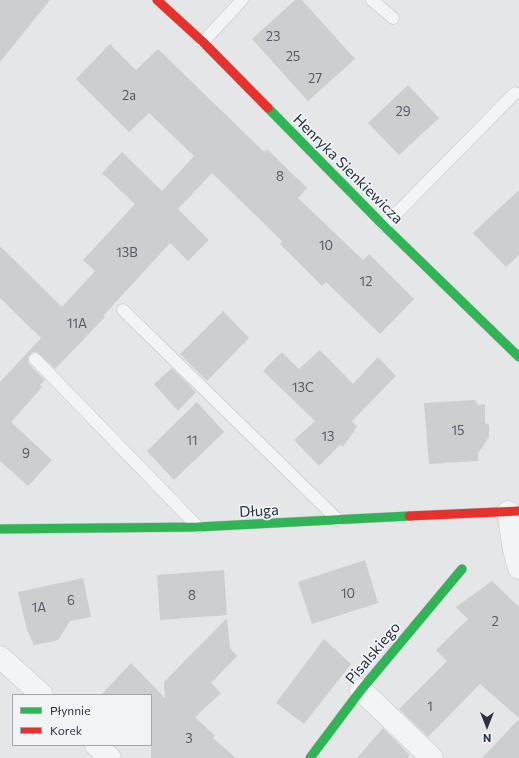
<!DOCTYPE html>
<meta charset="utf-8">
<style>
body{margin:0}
#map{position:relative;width:519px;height:758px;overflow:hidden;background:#e4e6e8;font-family:Commissioner,sans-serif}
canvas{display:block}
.legend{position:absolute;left:12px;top:694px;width:140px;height:52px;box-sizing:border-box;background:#f1f4f7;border:1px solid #a1a6af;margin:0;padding:5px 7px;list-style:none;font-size:12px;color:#2a3242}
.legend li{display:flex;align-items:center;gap:8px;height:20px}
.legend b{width:20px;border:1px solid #a1a6af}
.north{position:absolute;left:467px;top:706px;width:40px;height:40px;-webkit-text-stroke:3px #f1f4f7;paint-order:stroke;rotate:180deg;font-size:11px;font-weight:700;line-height:16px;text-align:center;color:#2a3242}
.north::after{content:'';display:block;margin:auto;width:14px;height:18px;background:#2a3242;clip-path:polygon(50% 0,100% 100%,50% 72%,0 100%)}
</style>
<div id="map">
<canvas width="519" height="758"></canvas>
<ul class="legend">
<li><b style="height:5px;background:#30b455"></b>Płynnie</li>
<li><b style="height:5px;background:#e5322d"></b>Korek</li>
</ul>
<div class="north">N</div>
</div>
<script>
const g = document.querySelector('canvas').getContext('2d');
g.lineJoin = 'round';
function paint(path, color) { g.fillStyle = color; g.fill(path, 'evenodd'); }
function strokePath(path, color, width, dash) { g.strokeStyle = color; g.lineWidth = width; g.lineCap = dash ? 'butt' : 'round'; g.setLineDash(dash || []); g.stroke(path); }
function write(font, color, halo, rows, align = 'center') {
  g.font = font + ' Commissioner,sans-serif'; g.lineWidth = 3.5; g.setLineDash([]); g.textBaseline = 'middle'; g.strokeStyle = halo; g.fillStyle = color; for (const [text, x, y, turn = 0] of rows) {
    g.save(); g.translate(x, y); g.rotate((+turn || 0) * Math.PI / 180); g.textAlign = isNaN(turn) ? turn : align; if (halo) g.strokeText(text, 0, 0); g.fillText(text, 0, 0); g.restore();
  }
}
paint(new Path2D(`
 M0,0H50L0,62Z
 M295,0H302L355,59L308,101L252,39Z
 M110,44L136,70L158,49L264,152L267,149L307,188L298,198L363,260L369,254L414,299L380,334L326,282L322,286L280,244L282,241L212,173L178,209L209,240L188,261L170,243L104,315L105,317L55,369L37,352H33L28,357L29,364L45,380L40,385L42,387L11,422L52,460L28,486L0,461V382L41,338L0,298V246L62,307L95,271L83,260L135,204L102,173L122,152L162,191L194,156L149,113L129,132L76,79Z
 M408,85L439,118L399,155L368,123Z
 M519,190V255L506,267L473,233Z
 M223,311L249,338L207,381L180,354Z
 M320,350L353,384L378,357L396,376L352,421L357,427L343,447L340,445L319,466L294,440L315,421L263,371L282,352L299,369Z
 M172,368L196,392L178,411L154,384Z
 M475,400L478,405L485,404V423L489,425V437L478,453V461L429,464L424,403Z
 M197,402L224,432L174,480L147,451Z
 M365,560L378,603L312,624L298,582Z
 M224,570L227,615L160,620L157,575Z
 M83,578L91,617L70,621L58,640L34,645L27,630L18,592Z
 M492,581L519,607V718L480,684L428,737L399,709L447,661L436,650L468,619L456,607Z
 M227,618L230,648L237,656L211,683L221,693L195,717L215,736L213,738L236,758H151V695H101L131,663L165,698L164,682Z
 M324,639L351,664L304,724L276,703Z
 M519,719V758H482Z
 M383,728L410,755L407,758H357Z`), '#ccced0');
const lane = new Path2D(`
 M372,0L393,18
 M203,42L242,0
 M384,226L515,93
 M123,310L338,520
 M35,359L198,527`);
const street = new Path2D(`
 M508,512L514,550L519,568
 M0,657L42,695
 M361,690L432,758
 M96,745L110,758`);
const fast = new Path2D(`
 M268,108L384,226L519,357
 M0,529L198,527L409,516
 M310,758L361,690L462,569`);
const jam = new Path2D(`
 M157,0L203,42L268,108
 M409,516L519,511`);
strokePath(lane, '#c2c4c6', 13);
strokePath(street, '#c2c4c6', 23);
strokePath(fast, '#c2c4c6', 10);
strokePath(jam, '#c2c4c6', 10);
strokePath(lane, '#f2f4f5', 12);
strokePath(street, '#f2f4f5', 22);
strokePath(fast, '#30b455', 9);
strokePath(jam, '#e5322d', 9);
write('13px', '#535a66', null, [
 ["23",273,37],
 ["25",293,57],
 ["27",315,79],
 ["2a",129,96],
 ["29",403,112],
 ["8",280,177],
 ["10",326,246],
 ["13B",127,253],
 ["12",366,282],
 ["11A",77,324],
 ["13C",303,388],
 ["15",458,431],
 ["13",328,437],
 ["11",192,441],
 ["9",26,454],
 ["10",348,594],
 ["8",192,596],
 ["6",71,601],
 ["1A",39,608],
 ["2",495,622],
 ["1",430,707],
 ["3",189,739]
]);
write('15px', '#2a3242', '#f1f4f7', [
 ["Henryka Sienkiewicza",348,169,45],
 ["Długa",259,511,-3],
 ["Pisalskiego",373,653,-50]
]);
</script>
